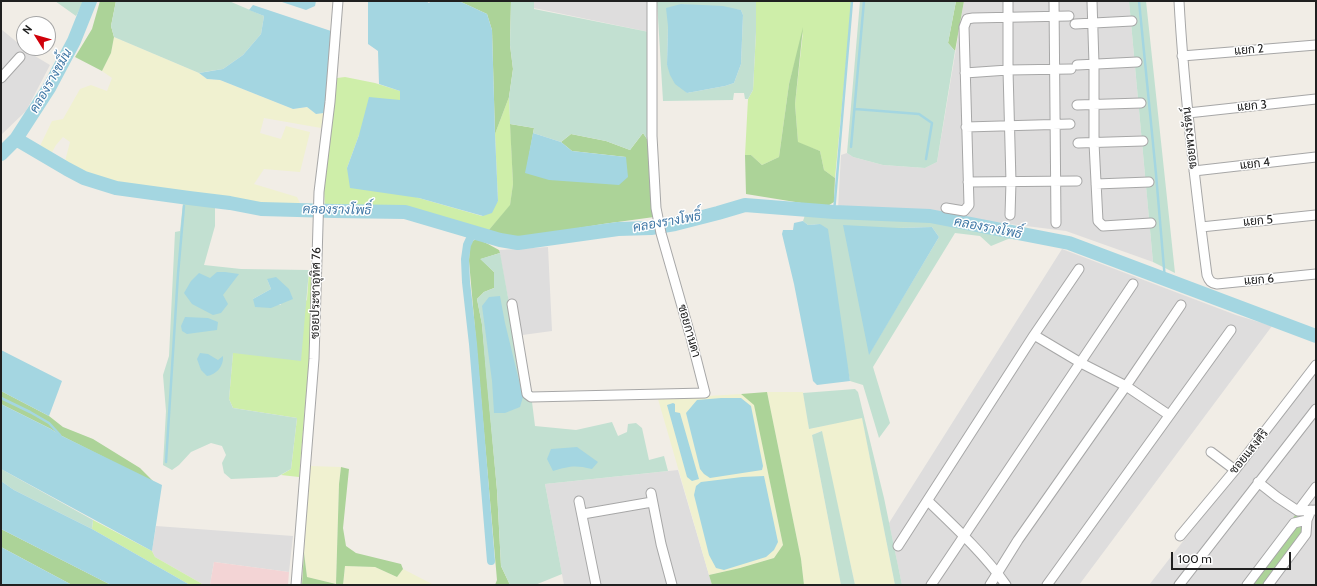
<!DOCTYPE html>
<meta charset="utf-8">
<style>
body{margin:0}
#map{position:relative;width:1317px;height:586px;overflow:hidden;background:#f1ede6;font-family:Cabin,sans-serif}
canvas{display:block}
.frame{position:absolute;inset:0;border:2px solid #202020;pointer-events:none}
.north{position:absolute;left:16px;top:16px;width:40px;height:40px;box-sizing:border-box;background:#fff;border:1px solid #a6a6a6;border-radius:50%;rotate:307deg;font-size:11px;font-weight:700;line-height:16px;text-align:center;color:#202020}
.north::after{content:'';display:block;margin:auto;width:14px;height:18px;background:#d0000a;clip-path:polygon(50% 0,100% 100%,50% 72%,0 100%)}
.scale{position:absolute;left:1171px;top:552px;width:120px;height:18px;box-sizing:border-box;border:2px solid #202020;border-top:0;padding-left:5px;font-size:12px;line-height:14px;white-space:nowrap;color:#202020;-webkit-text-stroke:3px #fff;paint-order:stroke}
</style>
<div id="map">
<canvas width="1317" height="586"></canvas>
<div class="frame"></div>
<div class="north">N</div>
<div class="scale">100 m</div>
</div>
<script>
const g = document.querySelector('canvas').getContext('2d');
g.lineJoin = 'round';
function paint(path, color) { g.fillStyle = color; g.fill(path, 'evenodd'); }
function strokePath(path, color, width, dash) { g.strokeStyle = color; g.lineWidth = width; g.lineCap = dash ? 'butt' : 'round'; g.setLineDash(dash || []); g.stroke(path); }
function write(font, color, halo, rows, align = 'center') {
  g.font = font + ' Cabin,Sarabun,sans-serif'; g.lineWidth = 3; g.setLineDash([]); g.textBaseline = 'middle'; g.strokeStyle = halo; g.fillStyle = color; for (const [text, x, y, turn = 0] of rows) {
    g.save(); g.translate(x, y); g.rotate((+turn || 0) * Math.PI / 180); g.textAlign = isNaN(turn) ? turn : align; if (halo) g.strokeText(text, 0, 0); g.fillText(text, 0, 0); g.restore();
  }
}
paint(new Path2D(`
 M534,1H647L649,32L534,8Z
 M964,1H1129L1153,262L1066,231L930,214L838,209L841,155L847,153L853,157L883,165L925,168L937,162Z
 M1,29L30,53L50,65L26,111L1,135Z
 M548,247L552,331L515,336L499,250Z
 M1062,249L1236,315L1272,326L1079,585H902L889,523Z
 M1316,370V585H1149Z
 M678,470L712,585H564L545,484Z
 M156,526L293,536L289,572L214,562L210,585H204L155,557L152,551Z`), '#dedddd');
paint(new Path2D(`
 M214,562L289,572L288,585H210Z`), '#f3d4d5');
paint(new Path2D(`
 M114,37L199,73L207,79L220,80L293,109L307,107L316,114L324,113L321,128L264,118L260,133L281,139L286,126L310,132L300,172L264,169L254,184L297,197L303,209L262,208L216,199L115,186L80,175L64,165L70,142L63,137L56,145L51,154L39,148L52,121L63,119L80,89L91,85L107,91L112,78L102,71L111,53Z
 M767,392H803L809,429L862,417L895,585H855L821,431L812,435L841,585H804L801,559Z
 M741,394L754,404L783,545L774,558L740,568L709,575L658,399Z
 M309,466L341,467L339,484L336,584L307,577L304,553Z
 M345,566L375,567L397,577L403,569L434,585H343Z`), '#f0f1d0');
paint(new Path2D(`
 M756,1H852L835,178L824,170L820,151L798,143L795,104L803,32L789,84L779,157L762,165L751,155H745L748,99L753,90L756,32Z
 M345,77L375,83L400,91V100L359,135L347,168L419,198L482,216L498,201L495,134L509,97L513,184L510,206L488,231L406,208L325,207L324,191L337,78Z
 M309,270L312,272L310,349L299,477L281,475L291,469L297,418L233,408L229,399L233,352L307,300Z
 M93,520L152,551L155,557L204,585H190L92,529Z`), '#ceeea9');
paint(new Path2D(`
 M100,1H116L111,26L114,37L111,53L102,71L75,57L92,29Z
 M459,1H511L510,45L513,69L509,97L495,134L492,30L487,14Z
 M956,1H964L955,51L948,43Z
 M803,27L795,104L798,142L820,151L824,170L835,178L834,202L826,207L746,194L745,155H751L762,165L779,157L789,84Z
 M510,124L534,128L526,173L626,157L572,151L561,142L571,134L606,141L630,150L643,133L649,142L654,217L603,224L519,238L488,231L510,205L513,184Z
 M477,239L488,244L499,250L500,253L481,259L494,272V288L484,292L477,299L482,324L497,490L501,566L510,585H495L497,580L469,261L470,242Z
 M1,391L49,416L63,427L93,439L140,468L155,483L60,435L51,429L1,404Z
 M767,392L801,559L804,585H712L709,575L740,568L774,558L783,545L754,405L741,394Z
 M341,467L349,469L343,528L346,546L356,553L401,564L403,569L397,577L375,567L345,566L343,585H302L304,553L307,577L336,584L339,484Z
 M1296,514L1310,526L1266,585H1241Z
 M1,529L111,585H72L1,547Z`), '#acd398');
paint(new Path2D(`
 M55,1H84L76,16Z
 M116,1H229L264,16L261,34L243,55L223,69L210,71L199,73L114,37L111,26Z
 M511,1H534V9L649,32V142L643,133L630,150L606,141L571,134L561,142L533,133L534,128L510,124L509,97L513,69L510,45Z
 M657,1H756V32L753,90L748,99H745L744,93H734L733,100L663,101ZM681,4L741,10L743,15L741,64L734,83L725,86L687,93L667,65L668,26Z
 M860,1H956L948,43L955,51L937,162L925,168L883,165L853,157L847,153Z
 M1129,1H1146L1175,273L1153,262Z
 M183,203L215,206V226L204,265L241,269L309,270L301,361L233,353L229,399L233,408L297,418L291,469L277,477L231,479L224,473L222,463L226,455L222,446L211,443L191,452L179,465L172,470L163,465L166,411L163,375L169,356L175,232L180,231ZM267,279L281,305L253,299L271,289Z
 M805,215L930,220L1013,237L991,246L980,236L955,233L873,367L890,423L879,438L863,385L850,381L820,224L808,225L803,221ZM932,227L939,237L869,354L899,228Z
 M500,253L515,336L516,354L532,402L535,426L576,430L612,422L618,436L627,432L628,424L636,423L642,428L649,460L664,456L668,471L545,484L562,574L535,585H510L501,566L497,490L486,374L482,325L477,299L484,292L494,288V272L480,259Z
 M855,389L858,392L884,498L902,585H895L862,418L809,429L803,393Z
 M822,431L855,585H841L812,435Z
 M1,469L93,520L92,529L14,490L1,481Z`), '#c2e0d1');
paint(new Path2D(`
 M279,1H316L315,6L306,10Z
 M368,1H426L429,3L431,1H459L487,14L492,30L495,134L498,201L492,213L483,216L419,198L350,188L347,168L359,135L369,97L400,100V91L379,84L378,51L368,44Z
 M681,4L723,6L741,10L743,15L741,64L734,83L725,86L687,93L675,84L670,75L667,65L668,26L666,8Z
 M253,5L331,31L330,68L324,113L316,114L307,107L293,109L220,80L207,79L199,73L223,69L243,55L261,34L264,16L249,10Z
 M533,133L561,142L572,151L626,157L628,177L619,185L549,180L525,173Z
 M803,221L808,225L820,224L828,229L850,381L817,385L813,381L794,284L782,234L783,230H793L794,223Z
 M843,225L899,228L932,227L939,237L869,355Z
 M217,272H225L239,274L223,295L228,304L221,313L213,315L192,304L184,293L191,281L199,273L210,278Z
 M276,277L289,289L293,299L271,308L255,307L253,299L271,289L267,279Z
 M500,296L505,323L523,397L520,407L505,413H494L492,381L482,306L489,297Z
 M185,317L208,318L218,322L217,330L187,334L182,331L181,326Z
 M1,350L62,381L49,416L1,391Z
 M200,353L208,354L218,360L223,356C224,366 216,375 207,376L201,370L197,359Z
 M721,398H741L751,406L763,466L762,470L710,478L704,474L700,469L686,413L697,400Z
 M673,403L675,404V412L680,413L699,479L692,481L687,477L667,405Z
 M1,404L51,429L60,435L162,485L152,551L1,469Z
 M577,447L598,462L592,469C575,465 570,466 553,471L547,459L551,449Z
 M764,476L778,542L774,550L766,557L724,570L716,568L709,555L694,495L696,486L701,482L742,477Z
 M1,481L14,490L92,529L190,585H111L1,529Z
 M1,547L72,585H1Z`), '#a4d6e1');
strokePath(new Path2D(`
 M1139,1L1156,174L1165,280
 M855,109L919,114L932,123L926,159
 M851,147L864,1
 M834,212L852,1
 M1,398L30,412L49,423L60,435
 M166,462L178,274L184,206`), '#a4d6e1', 2.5);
strokePath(new Path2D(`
 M473,232L467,245L465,259L466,282L473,344L491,561`), '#a4d6e1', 8);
strokePath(new Path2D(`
 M16,139L67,169L84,178L116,188L189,198L230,203L261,209L334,211L405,212L500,240L518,243L618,229L651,228L675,224L718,213L745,205L834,212L930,216L1069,243L1316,336
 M1,154L16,139L49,88L74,41L90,1`), '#a4d6e1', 14);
const minor = new Path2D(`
 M1008,1V70L1011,182L1010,215
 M1054,1L1056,223
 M1092,1L1094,64V143L1098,221L1103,226L1151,223
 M1179,1C1184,93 1195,184 1207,275C1209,281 1211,283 1217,284L1316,274
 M1075,24L1132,21
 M1182,56L1316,45
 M1077,65L1137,62
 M965,73L1008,70L1071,69
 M1,78L20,57
 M1077,105L1141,103
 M1188,113L1316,99
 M966,127L1070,124
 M1078,143L1143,141
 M1194,171L1316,157
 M968,182L1077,181
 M1096,184L1149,182
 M946,208L964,211L969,205L964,27L967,19L973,18L1069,16
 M1201,227L1316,215
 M512,304L527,394L531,397L705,393L691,338L661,233L656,208L652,136V1
 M1034,335L1081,363L1126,386L1169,415
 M1211,452L1235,470
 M1258,482L1277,497L1298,511L1316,510
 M651,493L661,544L672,585
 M579,501L596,585
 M928,501C955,527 985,555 1006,585
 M1298,511L1316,487
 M583,514L652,502
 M1180,536L1235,470L1316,365
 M898,546L1034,335L1079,269
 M296,585L314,359L319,192L330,102L338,1
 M931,585L1133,284
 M990,585L1018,540L1126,386L1181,305
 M1047,585L1231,330
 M1179,585L1316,409
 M1247,585L1294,523L1307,520
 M1268,585L1306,534L1307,520L1311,510`);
strokePath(minor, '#a7a7a7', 11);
strokePath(minor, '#fff', 9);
write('12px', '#202020', '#fff', [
 ["แยก 2",1249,50,-5],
 ["แยก 3",1252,106,-6],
 ["ซอยพวงรัตน์",1190,138,-96],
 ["แยก 4",1255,164,-7],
 ["แยก 5",1258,221,-6],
 ["แยก 6",1259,280,-5],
 ["ซอยประชาอุทิศ 76",316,293,-89],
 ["ซอยกานดา",689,331,74],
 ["ซอยแสงศิริ",1249,452,-51]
]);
write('italic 13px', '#4078a6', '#fff', [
 ["คลองรางขมิ้น",51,81,-60],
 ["คลองรางโพธิ์",337,210,1],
 ["คลองรางโพธิ์",667,222,-10],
 ["คลองรางโพธิ์",988,228,11]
]);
</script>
